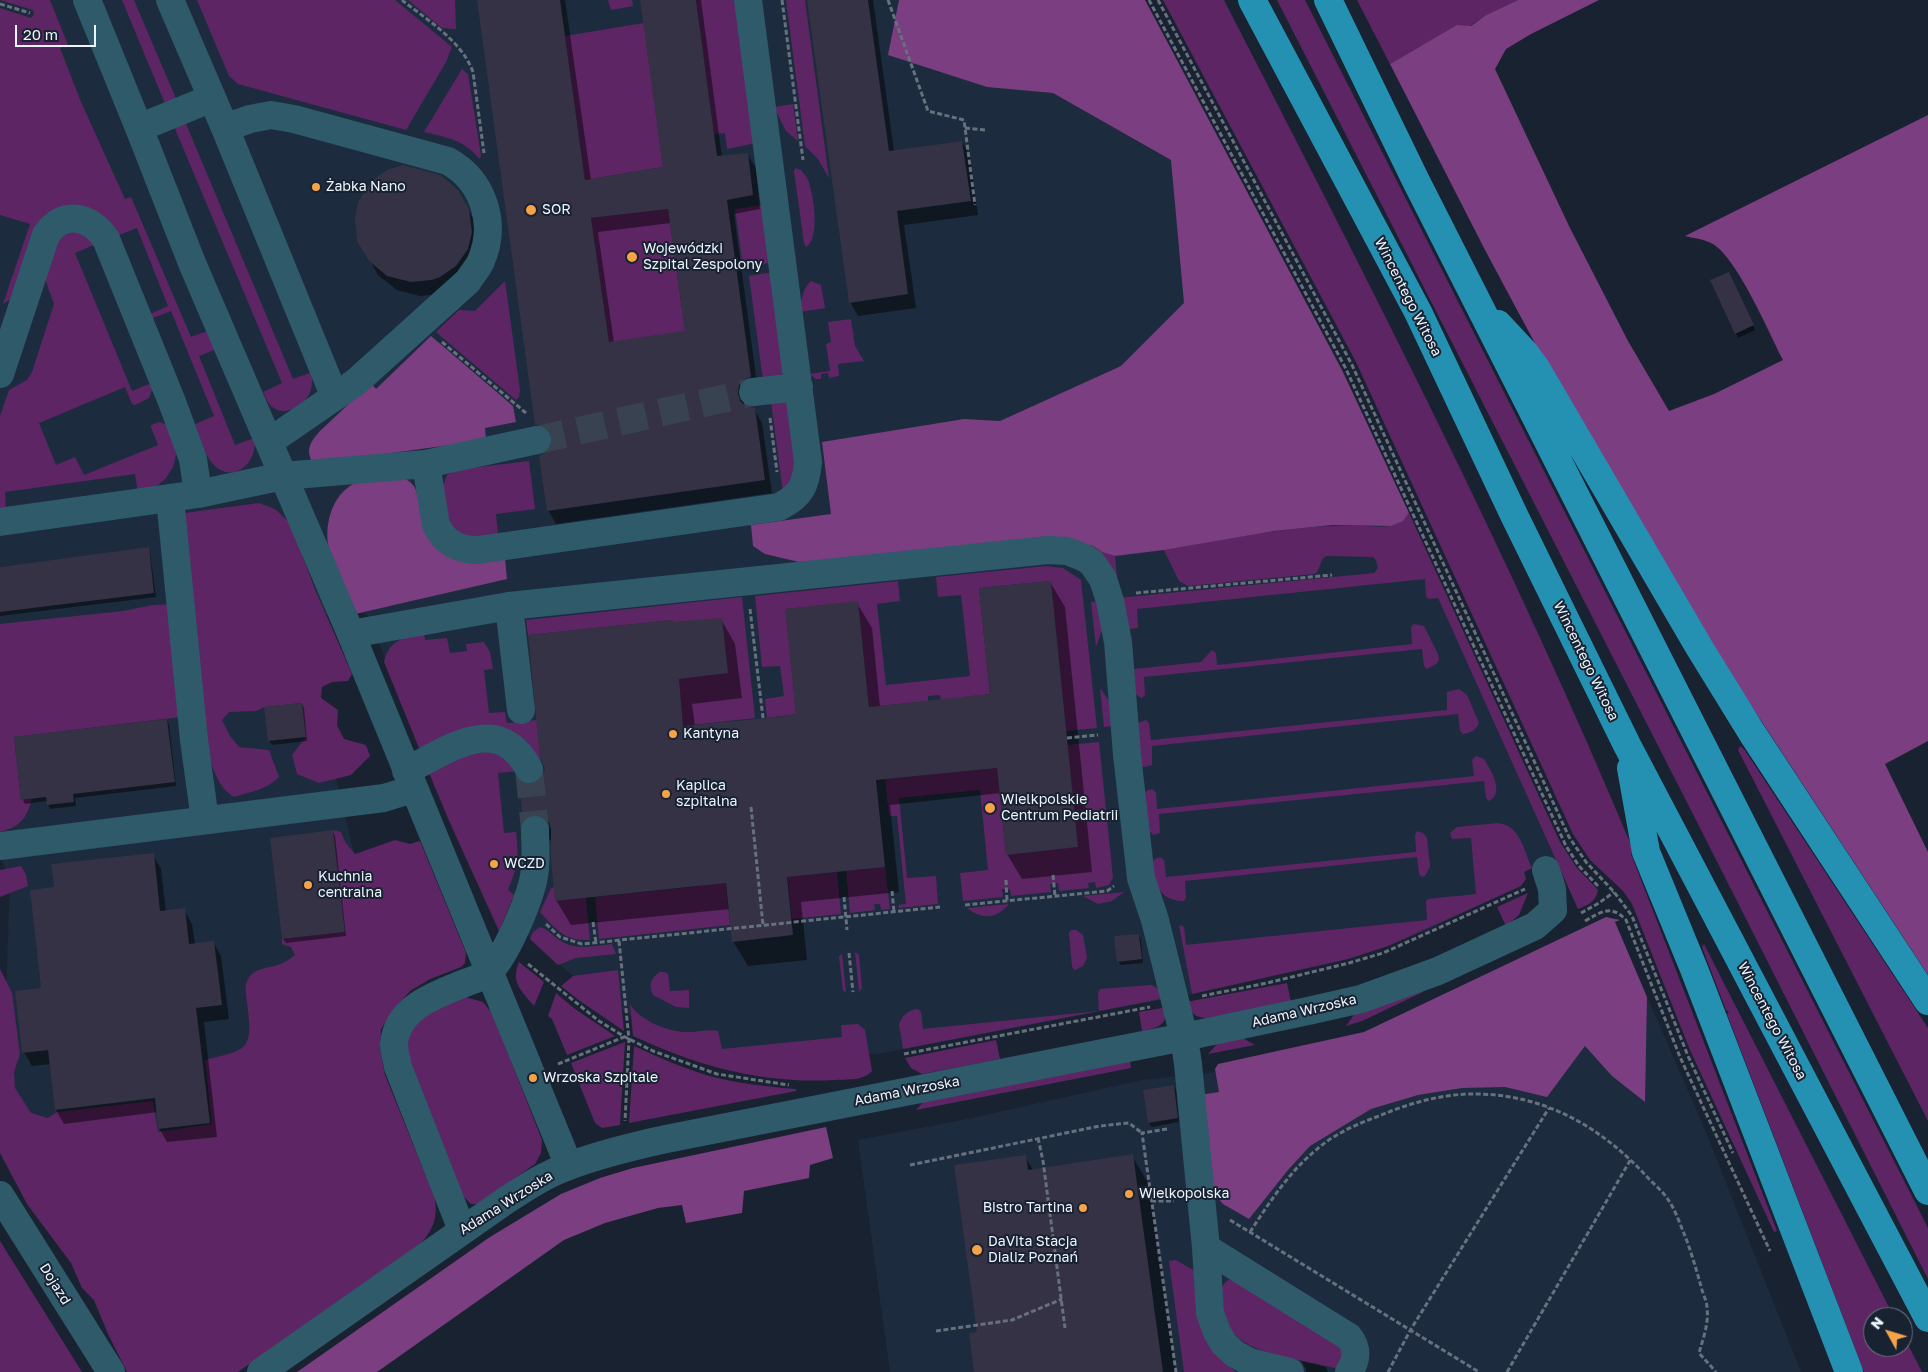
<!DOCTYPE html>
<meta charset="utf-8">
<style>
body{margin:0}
#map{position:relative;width:1928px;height:1372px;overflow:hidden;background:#182231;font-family:"Golos Text",sans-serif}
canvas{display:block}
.north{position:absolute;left:1863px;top:1307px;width:50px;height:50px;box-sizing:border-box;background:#182231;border:1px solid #6d7683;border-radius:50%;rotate:309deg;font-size:14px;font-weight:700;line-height:20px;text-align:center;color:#ecf4fe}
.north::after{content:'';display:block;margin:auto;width:18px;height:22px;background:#f6a248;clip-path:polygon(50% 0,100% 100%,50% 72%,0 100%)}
.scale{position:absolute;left:15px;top:25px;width:81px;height:22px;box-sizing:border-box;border:2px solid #ecf4fe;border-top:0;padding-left:6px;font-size:15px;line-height:18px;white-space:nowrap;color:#ecf4fe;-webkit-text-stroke:4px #182231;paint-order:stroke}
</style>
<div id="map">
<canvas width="1928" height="1372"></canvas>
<div class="north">N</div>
<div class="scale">20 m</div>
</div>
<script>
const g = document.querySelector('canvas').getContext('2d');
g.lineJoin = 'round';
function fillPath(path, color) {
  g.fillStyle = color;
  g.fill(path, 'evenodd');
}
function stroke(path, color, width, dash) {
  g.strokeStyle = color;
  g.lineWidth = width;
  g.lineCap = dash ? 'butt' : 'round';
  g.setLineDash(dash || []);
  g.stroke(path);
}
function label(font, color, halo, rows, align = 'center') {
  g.font = font + ' "Golos Text",sans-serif';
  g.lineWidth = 4;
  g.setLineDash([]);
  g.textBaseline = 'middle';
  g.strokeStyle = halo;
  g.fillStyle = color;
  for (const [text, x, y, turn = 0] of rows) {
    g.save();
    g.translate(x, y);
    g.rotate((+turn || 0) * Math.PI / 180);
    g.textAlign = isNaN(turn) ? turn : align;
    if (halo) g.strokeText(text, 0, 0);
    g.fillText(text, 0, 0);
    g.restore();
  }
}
const built = new Path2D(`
 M0 0H1125L1438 598 1555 858 1525 872 1526 879 1521 886 1429 929 1388 946 1348 959 1192 994 878 1054 743 1058 665 1033 631 1016 573 976 544 952 506 914 483 881 423 748 366 613 0 629Z
 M302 636 359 874 286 1150 62 1180 3 1074 10 883 0 853V660Z
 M1614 921 1706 1132 1801 1372H890L858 1140 972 1118 1142 1080 1216 1072 1357 1043Z`);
const green = new Path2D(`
 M0 0H50L68 45 60 48 81 102 125 199 131 197 191 337 210 330 217 349 199 356 235 445 254 438C259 463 232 485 213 464 204 454 200 437 195 424L214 416 171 311 153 318 150 314 168 306 137 228 119 235C109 221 98 208 79 206L11 299 3 304 30 224 0 215V8L31 18 34 14 33 10Z
 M122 0H134L177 101 166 106Z
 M197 0H395L452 47 446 62 406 130 238 84 229 76Z
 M408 0H455L456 29 442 28Z
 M608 0H632L633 6 611 10Z
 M696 0H738L756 143 727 149 725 133 714 134Z
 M786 0H805L829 178 818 159 805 146Z
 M1163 0H1224C1368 281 1513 561 1634 852L1631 854 1777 1231 1774 1232 1690 1050 1632 904 1623 891 1590 860 1573 834 1356 362Z
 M1277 0H1305L1928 1228V1279L1696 820Z
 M1357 0H1518L1486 15 1470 26 1421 46 1390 64Z
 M644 23 663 167 585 180 565 36Z
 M462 69 468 74 481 155 480 159C462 139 449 138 424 132Z
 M793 104 798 141 786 131 774 107Z
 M184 119 293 379 312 372C312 378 313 385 310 392 305 406 284 418 271 406 267 402 266 397 263 392L282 383 173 124Z
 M795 168 801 170C804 174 808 178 809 183 814 197 820 239 806 247L804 243 794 171Z
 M764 205 772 263 752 265 742 260 735 209Z
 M668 209 688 352 612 364 591 218Z
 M68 232H81L94 245 75 253 132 391 149 384 153 387 149 398 135 405 132 404 125 387 39 423 56 465 75 457 84 475 158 445 151 427V425L160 422 167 425 175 442 176 455 173 467 166 478 158 485 153 489 138 493 135 474 5 492 6 510 0 513V416L9 390 27 380 32 372 54 304 45 279 59 238Z
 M774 272 784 373 780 376 763 380 749 276Z
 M505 281 520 390 519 397 516 400 436 332 459 310 475 311Z
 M811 281 821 285 825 308 800 312C801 301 802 289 811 281Z
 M851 319 855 346 864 361 838 364 839 376 829 378 828 373 821 374V379H816L809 374 830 371 826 344 831 342 828 322Z
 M771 401H786L790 405 799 465 783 493Z
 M529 461 535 509 496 514 498 535 472 537 460 534 449 522 443 486 447 475 455 470Z
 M259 503 275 509 290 523 314 587 352 674 348 681 332 682 322 687 321 698 338 710 337 725 344 739 366 745 370 756 351 775 319 783 297 774 292 755 306 737 302 703 264 707 256 711 229 712 222 720 230 736 239 747 269 750 279 777C266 790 250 792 234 797 217 787 213 767 207 750L185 513Z
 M1409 513 1560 842 1577 868 1598 890C1596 902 1588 905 1578 909L1438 598 1429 599 1426 596 1425 579 1137 609 1138 626V628L1129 629 1118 598 1374 573 1378 568 1376 560 1373 557 1326 556C1319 560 1321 569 1315 574L1188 586 1179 581 1164 550C1229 539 1295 524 1361 526 1381 526 1396 531 1409 513Z
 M1079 545H1092L1102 552 1115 556 1118 589Z
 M1046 566 1063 568 1081 580 1097 728 1066 731 1051 581 979 588 990 694 941 700 940 695 928 696V701L869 707 858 602 786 609 796 714 767 718 765 699 784 696 780 666 762 667 755 596 898 581 900 601 877 604 886 685 970 676 961 595 938 597 936 577Z
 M742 597 755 718 683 726 672 620 528 635 526 620Z
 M1099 601 1104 624 1096 647 1091 602Z
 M173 604 181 717 14 737 21 800 32 799C26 819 21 826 0 832V624L123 611 153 605Z
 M1414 624 1424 626 1438 654 1439 660 1436 664 1427 669 1424 666 1422 649 1144 677 1145 695 1142 698C1130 694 1133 681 1132 670L1134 669 1201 662 1212 650 1216 653 1217 665 1412 644 1411 627Z
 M424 632 425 640 447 638 450 653 467 651 466 644 484 642 490 652 493 669 484 670 489 713 505 712 507 723 537 720 541 768 537 756 530 747 419 748 384 662C389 640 404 637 424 632Z
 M1100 688 1112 705 1114 726 1104 727Z
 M1459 689 1467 695 1479 723C1476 730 1471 733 1463 734L1460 731 1458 714 1152 746V765L1145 767 1140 766 1135 724 1146 720 1149 723 1151 740 1447 710V692Z
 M1099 742 1113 878 1109 885 1096 888 1095 882 1088 883 1089 888 1059 891 1058 883 1050 884 1051 892 1011 896 1010 889H1002L1003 897 963 901 960 873 988 870 980 790 899 798 907 878 936 876 938 904 899 908 898 905 906 904 897 816H889L885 779 997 768 1006 854 1078 847 1067 745Z
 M1740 746 1744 749 1928 1028V1121L1738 750Z
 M471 751 498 752 518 771 498 773 504 833 516 832C519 859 518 865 508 890L514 895 499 931 450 823 429 773Z
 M1476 756 1484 759C1491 770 1505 793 1489 801L1486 798 1484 781 1159 814 1160 833 1154 835 1149 831 1145 795 1146 791 1152 789 1156 792 1157 809 1474 776 1472 760Z
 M780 805 813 874 837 872 841 914 792 919Z
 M718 811 730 925 599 939 595 897 700 886 692 814Z
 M1498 823C1520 825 1524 851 1532 868L1524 872 1526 879 1521 886 1388 946 1348 959 1192 994 1179 925 1184 927 1186 945 1427 920 1426 901 1428 899 1476 894 1471 838 1452 839 1450 833 1457 827Z
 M333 830 341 832 345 842 355 854 395 840 410 844 420 841 466 953 465 963 461 967 430 979 410 991 392 1012 381 1029 380 1049 385 1075 434 1196C439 1216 433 1232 418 1246L238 1372H127L108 1334 94 1300 82 1288 71 1263 27 1204 0 1153V969L12 993 20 1054 14 1072 15 1088 31 1113 48 1118 57 1112 153 1101 158 1132 212 1124 205 1060C250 1049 253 1050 247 1002 246 994 244 987 248 979 254 968 268 968 278 965 284 963 290 959 295 955L291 947 282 944V939L345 932Z
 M1417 831 1423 833 1427 838 1430 867 1425 876 1422 877 1419 874 1417 857 1185 881 1186 898 1184 901C1159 901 1155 884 1152 863L1155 859 1160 857 1164 860 1166 877 1416 852 1415 835Z
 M21 866 26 875 28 886 0 897V870Z
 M885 867 890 909 881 910 880 904H874L875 910 850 913 846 871Z
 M554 887 586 898 590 940C564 941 557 930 540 912L551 888Z
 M1124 892 1112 901 1098 904 1083 896Z
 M1528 893 1519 915 1506 926 1497 907Z
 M1009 904C997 919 982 920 967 908Z
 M540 927C548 929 552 935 559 940 575 951 594 946 612 944L616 954 576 958 558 965 530 939 533 932Z
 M1071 930H1076L1083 935 1087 958 1083 966 1075 970 1072 967 1069 933Z
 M1704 944 1894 1317H1873V1347H1903V1335L1922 1372H1864L1727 1014 1729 1012 1726 1010 1705 955 1702 947Z
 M855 952 859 955 862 988 859 992Z
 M842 953 846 993 843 990 839 957Z
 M519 962 544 982 534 1006C522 991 510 983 519 962Z
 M618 970 624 1031 580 1001 561 986 573 976Z
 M660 972H665L668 974 670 991 689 990V1008L676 1007 653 995C648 986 651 977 660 972Z
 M1287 983 1291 1002 1207 1018C1195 1018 1191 1013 1186 1002Z
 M1151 985 1157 988 1166 998 903 1049 899 1024C903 1015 908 1010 918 1009L921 1012 923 1029 1099 1011 1098 993 1100 989Z
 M1423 991V992L1362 1021 1346 1026 1356 1012Z
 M556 993 575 1009 615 1036 567 1055 552 1019 548 1016Z
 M462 996 483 1002 492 1013 542 1140 541 1153 535 1164 477 1204H471L463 1196 406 1051 410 1029 417 1020Z
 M630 1004C640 1021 670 1033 690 1032 699 1032 709 1029 718 1031L722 1049 842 1037 841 1025 858 1024 865 1030 872 1071C864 1081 847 1079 836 1080 762 1084 700 1067 633 1036Z
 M1168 1007C1165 1026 1160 1027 1142 1031L1139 1012Z
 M1241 1037 1255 1045 1208 1054 1219 1042Z
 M996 1040 1000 1059 922 1074 911 1068 905 1058Z
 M625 1042 620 1125 602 1128 595 1123 571 1063Z
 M634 1046C658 1057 683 1068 709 1076 737 1083 767 1087 796 1089V1091L629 1123Z
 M1130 1060 1131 1068 916 1110 923 1102Z
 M0 1241 82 1372H0Z
 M1176 1260 1198 1273 1222 1360 1236 1372H1184L1169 1261Z
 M1236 1277 1345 1346 1341 1364 1335 1368C1309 1361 1259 1355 1240 1339 1231 1333 1227 1324 1224 1314 1222 1309 1220 1305 1220 1299 1221 1286 1223 1281 1236 1277Z`);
const forest = new Path2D(`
 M899 0H1145L1342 370 1409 513 1403 521 1391 526 1332 525 1274 531 1164 550 1115 556 1102 552 1092 545H1079L816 566 765 554 753 546 751 525 831 514 822 442 964 419 1000 421 1121 366 1184 303 1171 160 1053 93 987 87 888 55Z
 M1518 0H1599L1531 34 1506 49 1495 69 1570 228 1628 341 1669 411 1714 394 1783 360C1769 333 1736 255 1711 243 1703 239 1693 238 1685 236L1928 115V741L1885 764 1928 852V975L1720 658 1546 364 1485 250 1390 64 1457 25 1471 26 1486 15Z
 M431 336 513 406 516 422 485 428 486 440 320 463 312 461C305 449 312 440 320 431L371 383 376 389Z
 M403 478C418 484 418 496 420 510L505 558 507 579 355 614 328 545C325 523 332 496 353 484 364 478 390 479 403 478Z
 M1606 917 1620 920 1615 922 1647 997 1645 1102 1612 1076 1585 1046 1547 1097 1505 1087 1462 1088 1418 1095 1371 1109 1310 1146 1288 1170 1249 1219 1223 1204 1211 1190 1199 1095 1219 1092 1215 1069 1218 1064 1364 1032Z
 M826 1127 833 1158 810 1165 809 1178 744 1191 742 1213 686 1223 682 1205 658 1208 605 1223 564 1240 377 1372H297L490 1237 561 1194 600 1178 633 1168Z`);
const shadow = new Path2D(`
 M478 0H565L591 180 665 168 641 0H701L722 157 747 154 756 168 760 209 734 214 758 391 746 400 745 407 754 409 762 423 772 493 556 524 548 510 549 452 553 445V440L544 439 536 424ZM671 223 686 332 614 343 598 232Z
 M809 0H873L894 151 962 142 970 156 978 215 904 225 916 308 858 316 850 302Z
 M466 205 476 225 479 247 440 294 420 296 397 290 378 275 359 240Z
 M1731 278 1755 330 1738 338 1712 281Z
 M148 549 150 553 156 597 0 616V567Z
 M1050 582 1065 607 1092 872 1022 879 1007 854 1001 793 890 805 899 892 801 902 807 960 748 966 733 941 730 909 571 925 556 900 552 840 542 841 538 845 524 820 520 783 530 786 538 783 673 623 721 619 735 644 742 698 692 704 695 726 798 715 857 603 872 628 880 707 991 696Z
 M302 704 304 708 307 741 272 745 269 740Z
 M167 720 169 725 176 786 75 798 76 806 50 809 47 801 25 804 23 800 15 738Z
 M333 832 335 836 346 936 286 943 283 939Z
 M153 855 161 869 166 912 184 910 192 924 195 944 213 942 221 956 229 1019 204 1022 217 1137 167 1142 159 1128 158 1112 64 1124 56 1110 51 1064 32 1066 24 1052 42 989 55 889Z
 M1139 935 1141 939 1143 963 1121 965 1118 961Z
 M1174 1086 1176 1090 1179 1122 1152 1127 1149 1123Z
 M1132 1156 1150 1186 1176 1372H975L979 1333 1025 1157 1033 1170Z
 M1301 1361 1326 1367 1328 1372H1306V1369Z`);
const building = new Path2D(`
 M477 0H560L585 180 663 167 640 0H696L717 156 748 153 753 195 727 200 751 377 743 380 739 385 738 394 741 402 746 406 755 408 765 480 547 511 539 456 548 451 552 444V437L548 429 542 425H535ZM668 209 685 331 609 342 591 218Z
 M807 0H868L889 151 962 141 971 201 897 211 908 294 849 303Z
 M403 165 441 175 458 190 469 209 472 232 468 249 456 266 440 277 432 280 411 282 387 276 369 261 357 241 355 218 358 202 369 185 377 177 387 170Z
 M1729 272 1754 325 1735 334 1710 280Z
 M149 547 154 593 0 612V567Z
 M1051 581 1078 847 1006 855 997 768 876 780 885 867 787 877 793 935 732 942 726 883 555 901 551 861V830L549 822 543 817 535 814 527 816 523 821 519 780 523 783 530 785 538 782 543 776 545 768 540 758 528 635 673 620V622L722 618 728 673 679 679 683 726 767 718 796 714 785 609 858 601 869 707 990 694 979 588Z
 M302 703 306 737 268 741 264 707Z
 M167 719 175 782 73 794 74 802 47 805 46 797 21 800 14 737Z
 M333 830 345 932 282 939 270 838Z
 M154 853 160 911 185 908 189 944 214 941 222 1005 196 1008 210 1123 158 1129 155 1098 55 1110 48 1050 22 1053 15 991 41 988 30 890 54 887 51 864Z
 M1139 934 1142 959 1117 962 1114 936Z
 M1174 1085 1178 1118 1148 1123 1143 1090Z
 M1133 1154 1163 1372H974L969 1333 977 1332 954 1165 1026 1155 1028 1170Z`);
const minorTunnel = new Path2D(`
 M537 440 753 392
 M529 769 535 830`);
const path = new Path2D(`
 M402 0C427 20 462 41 473 72L484 153
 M782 0 803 160
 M888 0 928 111 964 120 975 205
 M1149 0 1346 369 1566 846 1579 866 1598 886
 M1158 0 1352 365 1569 837 1586 862 1614 892 1632 916 1688 1056 1733 1153
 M0 4 30 13
 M965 128 985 130
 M442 342 526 413
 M770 418 777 472
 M1136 593 1332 575
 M750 609 763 718
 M1067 738 1098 735
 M751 807 763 925
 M1053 875 1055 896
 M1006 880 1007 901
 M892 891 894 912
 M844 897 847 930
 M965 905 1107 891 1114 886
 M1581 913 1599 903 1614 892
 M1585 921C1601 912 1611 904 1626 920L1680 1057 1770 1251
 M593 922 596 943
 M546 924 560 937 582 944 940 907
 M619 941 629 1039 625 1121
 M849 953 853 992
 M528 964 599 1021 625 1037 653 1051 717 1074 789 1085
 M1202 996 1267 983 1349 963 1383 953 1525 889
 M904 1054 1150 1007
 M558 1064 624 1037
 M1167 1129 1142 1133 1176 1372
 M1038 1138 1043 1161 1065 1328
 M910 1165 1100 1126 1129 1123 1142 1133
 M1151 1201H1174
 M1230 1220 1479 1372
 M1250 1232C1269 1203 1289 1172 1316 1150 1334 1134 1357 1124 1379 1116 1409 1103 1445 1093 1478 1094 1547 1095 1604 1129 1649 1179 1655 1185 1662 1191 1667 1198 1675 1209 1680 1224 1685 1236 1692 1254 1697 1272 1702 1290 1704 1296 1707 1302 1707 1308 1709 1323 1703 1339 1699 1353L1716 1372
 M936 1331 1012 1320 1062 1299
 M1388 1372 1411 1329 1549 1108
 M1507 1372 1631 1159`);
const minor = new Path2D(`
 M87 0 139 128 192 263 351 634 569 1166
 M170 0 225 128 334 395
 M139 128 212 98
 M225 128 250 119 271 115 294 119 448 161C484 181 497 224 481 261 478 268 472 274 468 281L356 382 269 442
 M0 374 46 235C63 209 90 216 106 239L172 402 193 459 198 494
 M753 392 799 387
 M426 464 537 440
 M170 498 194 740 205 820
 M0 522 198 494 283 476 426 464 436 525C445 543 458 550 478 550L779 507C801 496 806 485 808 462L748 0
 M509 606 521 710
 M351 634 509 606 1048 550 1067 551 1085 558 1092 563 1103 579 1110 601 1118 642 1127 755 1141 878 1155 920 1184 1037 1188 1064 1206 1248 1210 1313 1217 1332 1224 1344 1235 1354 1250 1362 1290 1372
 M406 771C448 750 498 711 529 769
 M0 846 384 798 413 789
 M0 1195 111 1372
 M462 1230 398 1067C397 1060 394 1052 394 1044 397 1007 436 995 465 983 472 980 484 977 489 972 506 956 530 899 534 876 537 861 535 844 535 830
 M1206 1248 1349 1337C1358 1348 1357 1360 1349 1372
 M261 1372 505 1201C525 1188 546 1174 569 1166 600 1154 634 1146 666 1139L1184 1037 1308 1011 1361 999 1438 971 1535 926 1553 910 1552 889 1546 870`);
const major = new Path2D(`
 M1252 0 1418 312 1514 515 1627 745 1928 1318
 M1328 0 1416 181 1928 1191
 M1498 324 1525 353 1536 368 1699 647 1752 733 1928 1001
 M1631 768 1646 852 1694 969 1849 1372`);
const markers = [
 [316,187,5,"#f6a248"],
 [531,210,6,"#f6a248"],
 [632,257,6,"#f6a248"],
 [673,734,5,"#f6a248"],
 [666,794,5,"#f6a248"],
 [990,808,6,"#f6a248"],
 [494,864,5,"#f6a248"],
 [308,885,5,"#f6a248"],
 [533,1078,5,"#f6a248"],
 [1129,1194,5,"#f6a248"],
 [1083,1208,5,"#f6a248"],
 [977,1250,6,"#f6a248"]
];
const poiNames = [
 ["Żabka Nano",326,187],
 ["SOR",542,210],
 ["Wojewódzki",643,249],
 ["Szpital Zespolony",643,265],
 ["Kantyna",683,734],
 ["Kaplica",676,786],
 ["szpitalna",676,802],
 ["Wielkpolskie",1001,800],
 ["Centrum Pediatrii",1001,816],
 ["WCZD",504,864],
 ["Kuchnia",318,877],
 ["centralna",318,893],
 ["Wrzoska Szpitale",543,1078],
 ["Wielkopolska",1139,1194],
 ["Bistro Tartina",1073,1208,"right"],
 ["DaVita Stacja",988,1242],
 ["Dializ Poznań",988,1258]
];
const streetNames = [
 ["Wincentego Witosa",1408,297,63],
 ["Wincentego Witosa",1586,661,64],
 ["Adama Wrzoska",1304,1011,-13],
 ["Wincentego Witosa",1772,1021,62],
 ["Adama Wrzoska",907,1091,-11],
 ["Adama Wrzoska",506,1203,-32],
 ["Dojazd",55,1284,58]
];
fillPath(built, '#1d2b3f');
fillPath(green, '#5e2564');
fillPath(forest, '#7b3e80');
fillPath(shadow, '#0007');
fillPath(building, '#343244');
stroke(minorTunnel, '#384250', 28, [28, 14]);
stroke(path, '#67717e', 3, [5, 2.5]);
stroke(minor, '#2e5a6a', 28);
stroke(major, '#2591b2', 28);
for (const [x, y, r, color] of markers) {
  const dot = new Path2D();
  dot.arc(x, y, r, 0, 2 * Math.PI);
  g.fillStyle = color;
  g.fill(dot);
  stroke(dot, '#182231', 2);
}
label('14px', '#ecf4fe', '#182231', poiNames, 'left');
label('14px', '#ecf4fe', '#182231', streetNames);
</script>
